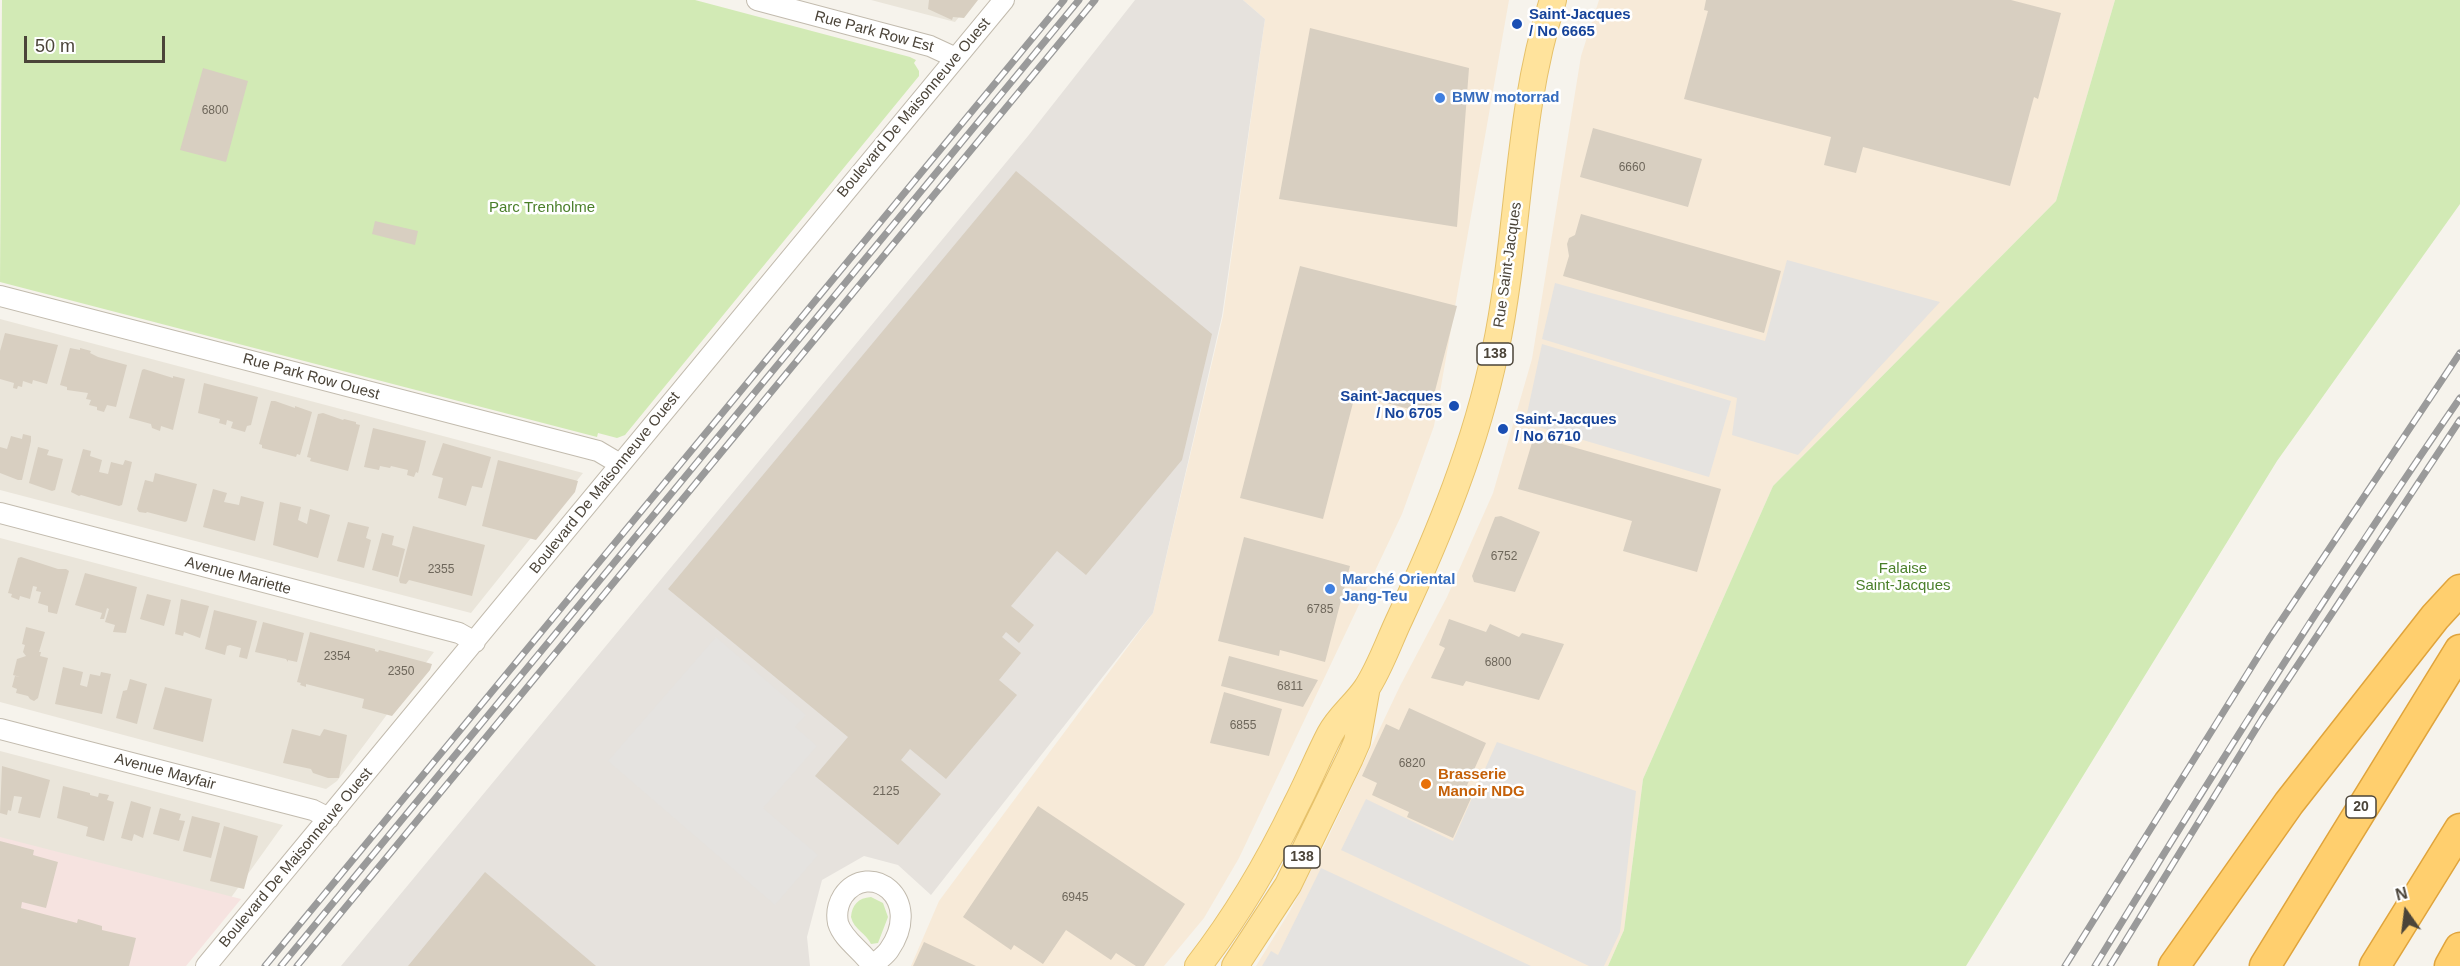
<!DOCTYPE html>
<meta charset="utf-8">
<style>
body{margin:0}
#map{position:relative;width:2460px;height:966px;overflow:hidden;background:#f6f3ec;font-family:Helvetica,sans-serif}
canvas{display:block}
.north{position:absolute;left:2376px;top:882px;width:60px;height:60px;-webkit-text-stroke:4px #fff;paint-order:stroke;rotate:346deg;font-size:16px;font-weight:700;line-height:24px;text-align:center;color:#4b4439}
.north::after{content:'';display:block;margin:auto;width:21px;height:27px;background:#4b4439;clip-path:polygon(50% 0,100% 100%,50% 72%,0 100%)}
.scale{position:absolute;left:24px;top:36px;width:141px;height:27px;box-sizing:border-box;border:3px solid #4b4439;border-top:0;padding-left:8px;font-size:18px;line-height:21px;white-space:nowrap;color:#4b4439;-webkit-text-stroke:4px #fff;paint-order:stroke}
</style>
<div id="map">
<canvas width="2460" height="966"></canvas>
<div class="north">N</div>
<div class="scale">50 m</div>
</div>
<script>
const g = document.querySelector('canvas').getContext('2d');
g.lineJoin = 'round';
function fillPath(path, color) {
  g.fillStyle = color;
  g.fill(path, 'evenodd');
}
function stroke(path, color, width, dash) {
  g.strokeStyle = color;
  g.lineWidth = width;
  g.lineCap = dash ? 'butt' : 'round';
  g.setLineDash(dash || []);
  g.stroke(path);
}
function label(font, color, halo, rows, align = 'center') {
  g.font = font + ' Helvetica,sans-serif';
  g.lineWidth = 5;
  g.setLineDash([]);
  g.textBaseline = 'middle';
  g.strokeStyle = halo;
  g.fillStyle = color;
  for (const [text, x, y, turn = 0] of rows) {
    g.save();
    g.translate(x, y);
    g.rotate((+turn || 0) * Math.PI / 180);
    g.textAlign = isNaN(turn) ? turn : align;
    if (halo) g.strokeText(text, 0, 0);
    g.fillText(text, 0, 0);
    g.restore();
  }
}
const residential = new Path2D(`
 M871 0H973L955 22Z
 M0 319 583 473 471 613 0 490Z
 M0 538 434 652 337 781 326 789 0 702Z
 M0 751 283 825 230 899 0 839Z`);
const commercial = new Path2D(`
 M1243 0H1509L1434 426 1402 514 1239 858 1204 918 1164 966H911L939 901 1153 613 1223 316 1265 19Z
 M1599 0H2115L2056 201 1773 486 1643 779 1624 930 1608 966H1256L1290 911 1324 846 1400 686 1447 597 1493 493 1532 359 1581 56Z`);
const industrial = new Path2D(`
 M1135 0H1243L1265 19 1222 316 1153 613 931 895 898 865 864 856 822 880 807 937 810 966H341L1028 136Z`);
const medical = new Path2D(`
 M0 837 241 899 186 966H0Z`);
const green = new Path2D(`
 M2 0H695L910 57 916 60 914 63 919 71V76L625 435 617 438 598 433 597 437 0 282Z
 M2115 0H2460V204L2277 461 1966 966H1608L1624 930 1643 779 1773 486 2056 201Z
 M871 897 883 903 888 917 878 943 871 944C866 933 854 930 851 917 852 905 858 898 871 897Z`);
const parking = new Path2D(`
 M1787 260 1940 302 1798 455 1732 435 1737 398 1542 339 1555 283 1765 341Z
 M1542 344 1731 401 1709 477 1525 423Z
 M716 637 806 715 795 727 817 746 763 808 818 855 775 905 608 761Z
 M1497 742 1636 791 1620 932 1604 966H1589L1341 850 1366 799 1453 841Z
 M1321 868 1531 966H1262L1271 951 1278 955Z`);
const building = new Path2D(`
 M929 0H978L964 18 953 17 952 20 928 9Z
 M1706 0H2011L2061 13 2038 99 2034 97 2010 186 1863 147 1856 173 1824 165 1831 137 1684 99 1708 11 1704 10Z
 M1310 28 1469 68 1457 227 1279 199Z
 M203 68 248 81 226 162 180 150Z
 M1593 128 1702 159 1688 207 1580 177Z
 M1016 171 1212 334 1182 460 1086 575 1057 551 1011 606 1034 625 1019 643 1006 632 1002 637 1021 653 999 680 1017 695 946 779 910 749 901 760 941 794 898 845 815 776 848 737 668 589Z
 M1581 214 1781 271 1764 333 1563 276 1569 256 1567 244 1569 238 1575 235Z
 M375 221 418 231 415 245 372 234Z
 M1300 266 1457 306 1429 414 1355 395 1323 519 1240 498Z
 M5 333 58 345 47 384 33 380 32 384 23 381 22 387 18 386 17 389 13 388 14 383 0 379V351Z
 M70 348 80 350V348L91 351 90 353 98 357 127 365 116 407 107 405 104 412 97 410V407L89 405 91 400 86 399 88 393 67 390V387L60 385Z
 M144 369 173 378V376L185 379 173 430 161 426 160 431 152 428 151 424 129 418 142 370Z
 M204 383 258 397 251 425 247 426 245 432 231 428 233 422 227 420 226 425 219 423 220 419 198 413Z
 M271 401H275L295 408V406L312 412 300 455 297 454 296 457 262 448V445L259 444Z
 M323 413 343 420 344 419 356 422V424L360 425 348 471 310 461 311 458 307 457 318 414Z
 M373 428 426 441 418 473 416 472 414 477 407 475 408 470 391 466 390 468 380 466 379 470 364 467Z
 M23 434 31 436V441L22 480H18L0 473V447L7 449 11 436 22 439Z
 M1534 436 1721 489 1697 572 1623 551 1632 521 1518 489Z
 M443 443 491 457 482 488 472 486 466 506 438 498 443 478 432 475Z
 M38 447 49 450 47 455 63 459 55 490 52 491 29 483Z
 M83 449 91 451 90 456 102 460 99 472 108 474 111 462 123 465 125 460 132 462 122 505 119 506 81 495 79 496 71 492Z
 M498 460 578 481 575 492 536 540 482 526Z
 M155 473 197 484 187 521 185 522 147 512 146 513 139 512 137 509 145 480 153 482Z
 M213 489 227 493 224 502 239 505 241 496 264 502 255 541 203 527Z
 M280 502 301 507 298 520 307 524 310 509 330 515 318 558 273 545Z
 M1501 516 1540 532 1515 592 1474 582 1472 576 1495 517Z
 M348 522 369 527 366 538 371 540 364 568 337 561Z
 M413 526 485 545 472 596 409 580 406 584 400 583 399 580Z
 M382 533 394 536 392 545 405 549 398 577 372 570Z
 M1244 537 1350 566 1325 662 1280 650 1279 656 1218 641Z
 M21 557 58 569H66L69 571 57 614 48 612V606L38 603 41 592 36 591 37 587 33 586 30 599 20 596 19 600 11 597 12 594 8 593 18 558Z
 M85 573 137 587 126 633 113 632 115 625 105 622 109 609 107 608 104 619H100L102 613 75 605Z
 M147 594 171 600 164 626 140 619Z
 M181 599 209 606 200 638 184 632 183 636 175 634Z
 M214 610 257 621 247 659 239 657 241 648 230 645 227 646 225 655 205 649Z
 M1449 619 1486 632 1490 624 1519 637 1522 633 1564 644 1539 700 1466 681 1463 686 1431 678 1445 648 1439 645Z
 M263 622 304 633 297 662 288 660V662L286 659 255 652Z
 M26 627 45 632 39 652H41L40 656 48 658 38 698 34 701 30 699 28 696 16 693 17 689 12 687 15 676 20 677 13 675 17 659 26 656 23 652 25 645 22 644Z
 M310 632 375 649V651L378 652 379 650 432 664 430 670 392 716 362 708 364 699 306 684V687L300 685 301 683 297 682Z
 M1229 656 1318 680 1303 707 1221 686Z
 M63 667 83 672 80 685 87 687 90 674 100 676 101 672 111 674 102 714 55 704Z
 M130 679 147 684 137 724 116 718 123 691 127 690Z
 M165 687 212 699 203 742 153 729Z
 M1224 692 1282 709 1269 756 1210 743Z
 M1409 708 1486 743 1464 792 1472 796 1453 838 1407 817 1409 812 1372 795 1377 783 1362 776 1386 724 1399 730Z
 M292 729 320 736 324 729 347 735 339 778H328L313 773 311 769 283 763Z
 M2 766 50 780 40 818 18 813 22 797 14 796 11 811 8 810 7 815 0 813Z
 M63 786 90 793V795L98 797 99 793 109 795 107 800 114 802 104 841 86 836 88 827 57 818Z
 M131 801 151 807 143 838 134 834 132 841 121 838Z
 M1038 806 1185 904 1144 966H1136L1116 953 1111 960 1066 930 1043 964 1014 945 1011 950 963 917Z
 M160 808 181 814 179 820 185 821 179 841 153 834Z
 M192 816 220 823 211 858 183 851Z
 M224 826 258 836 244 889 210 881Z
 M0 841 34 850 33 855 58 862 46 908 22 902 21 908 77 923 78 919 102 926V930L136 938 129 966H0Z
 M485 872 596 966H408Z
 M924 942 976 966H913Z`);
const minor = new Path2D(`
 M757 0 930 46 956 58
 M0 296 598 451 620 464
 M0 513 459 633 475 642
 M0 729 313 810 329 818
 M206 966 1004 0
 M872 966C863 951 843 940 838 923 836 913 838 904 843 896 869 859 925 898 889 950 885 956 877 961 872 966`);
const major = new Path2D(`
 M1198 966C1236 917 1269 861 1296 805 1308 782 1318 757 1330 734 1339 717 1355 705 1366 689 1380 668 1389 641 1400 618 1440 532 1476 444 1495 352 1520 235 1516 114 1553 0
 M1235 966 1288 885 1350 758 1357 742 1366 692`);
const highway = new Path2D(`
 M2174 966 2289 803 2435 617 2460 590
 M2265 966 2460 650
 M2375 966 2460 829
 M2450 966 2460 948`);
const rail = new Path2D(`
 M265 966 1064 0
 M281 966 1079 0
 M297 966 1095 0
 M2065 966 2269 639 2460 353
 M2095 966C2212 774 2332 583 2460 398
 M2110 966 2262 719 2460 420`);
const markers = [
 [1517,24,6,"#1a4fb4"],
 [1440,98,6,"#3f7fe0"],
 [1454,406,6,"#1a4fb4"],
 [1503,429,6,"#1a4fb4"],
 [1330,589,6,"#3f7fe0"],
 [1426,784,6,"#e8710a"]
];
const numberNames = [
 ["6800",215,111],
 ["6660",1632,168],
 ["6752",1504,557],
 ["2355",441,570],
 ["6785",1320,610],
 ["2354",337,657],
 ["6800",1498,663],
 ["2350",401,672],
 ["6811",1290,687],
 ["6855",1243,726],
 ["6820",1412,764],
 ["2125",886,792],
 ["6945",1075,898]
];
const shields = [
 [1495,354,36],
 [2361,807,30],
 [1302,857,36]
];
const shieldNames = [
 ["138",1495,354],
 ["20",2361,807],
 ["138",1302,857]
];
const transitNames = [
 ["Saint-Jacques",1529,15],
 ["/ No 6665",1529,32],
 ["Saint-Jacques",1442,397,"right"],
 ["/ No 6705",1442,414,"right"],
 ["Saint-Jacques",1515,420],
 ["/ No 6710",1515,437]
];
const streetNames = [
 ["Rue Park Row Est",874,32,15],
 ["Boulevard De Maisonneuve Ouest",914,108,-50],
 ["Rue Saint-Jacques",1508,265,-82],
 ["Rue Park Row Ouest",311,377,15],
 ["Boulevard De Maisonneuve Ouest",605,483,-51],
 ["Avenue Mariette",238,576,15],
 ["Avenue Mayfair",165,772,15],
 ["Boulevard De Maisonneuve Ouest",296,858,-50]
];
const shopNames = [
 ["BMW motorrad",1452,98],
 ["Marché Oriental",1342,580],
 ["Jang-Teu",1342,597]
];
const parkNames = [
 ["Parc Trenholme",542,208],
 ["Falaise",1903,569],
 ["Saint-Jacques",1903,586]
];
const foodNames = [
 ["Brasserie",1438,775],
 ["Manoir NDG",1438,792]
];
fillPath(residential, '#eae5da');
fillPath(commercial, '#f7ead8');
fillPath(industrial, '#e6e2dd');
fillPath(medical, '#f6e3e0');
fillPath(green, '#d2eab5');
fillPath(parking, '#e5e3e0');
fillPath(building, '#d8cfc1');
stroke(minor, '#c2bbae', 22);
stroke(major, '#e6c16a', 28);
stroke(highway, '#e0a43c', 33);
stroke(minor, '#fff', 20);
stroke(major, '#ffe39c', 26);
stroke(highway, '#ffcf6e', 30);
stroke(rail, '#9a9a9a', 7);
stroke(rail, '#fff', 4.5, [14]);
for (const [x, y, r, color] of markers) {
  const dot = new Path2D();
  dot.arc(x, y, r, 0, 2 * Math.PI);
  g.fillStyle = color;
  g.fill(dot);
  stroke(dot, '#fff', 2);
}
label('12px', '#6e675b', null, numberNames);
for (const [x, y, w] of shields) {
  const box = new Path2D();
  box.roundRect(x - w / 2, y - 11, w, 22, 4.5);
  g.fillStyle = '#fff';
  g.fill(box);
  stroke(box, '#4b4439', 1.5);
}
label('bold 14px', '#4b4439', null, shieldNames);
label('bold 15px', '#164399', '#fff', transitNames, 'left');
label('15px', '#4b4439', '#fff', streetNames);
label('bold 15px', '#366cbe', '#fff', shopNames, 'left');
label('15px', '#4a7f2a', '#fff', parkNames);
label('bold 15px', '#c56008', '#fff', foodNames, 'left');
</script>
